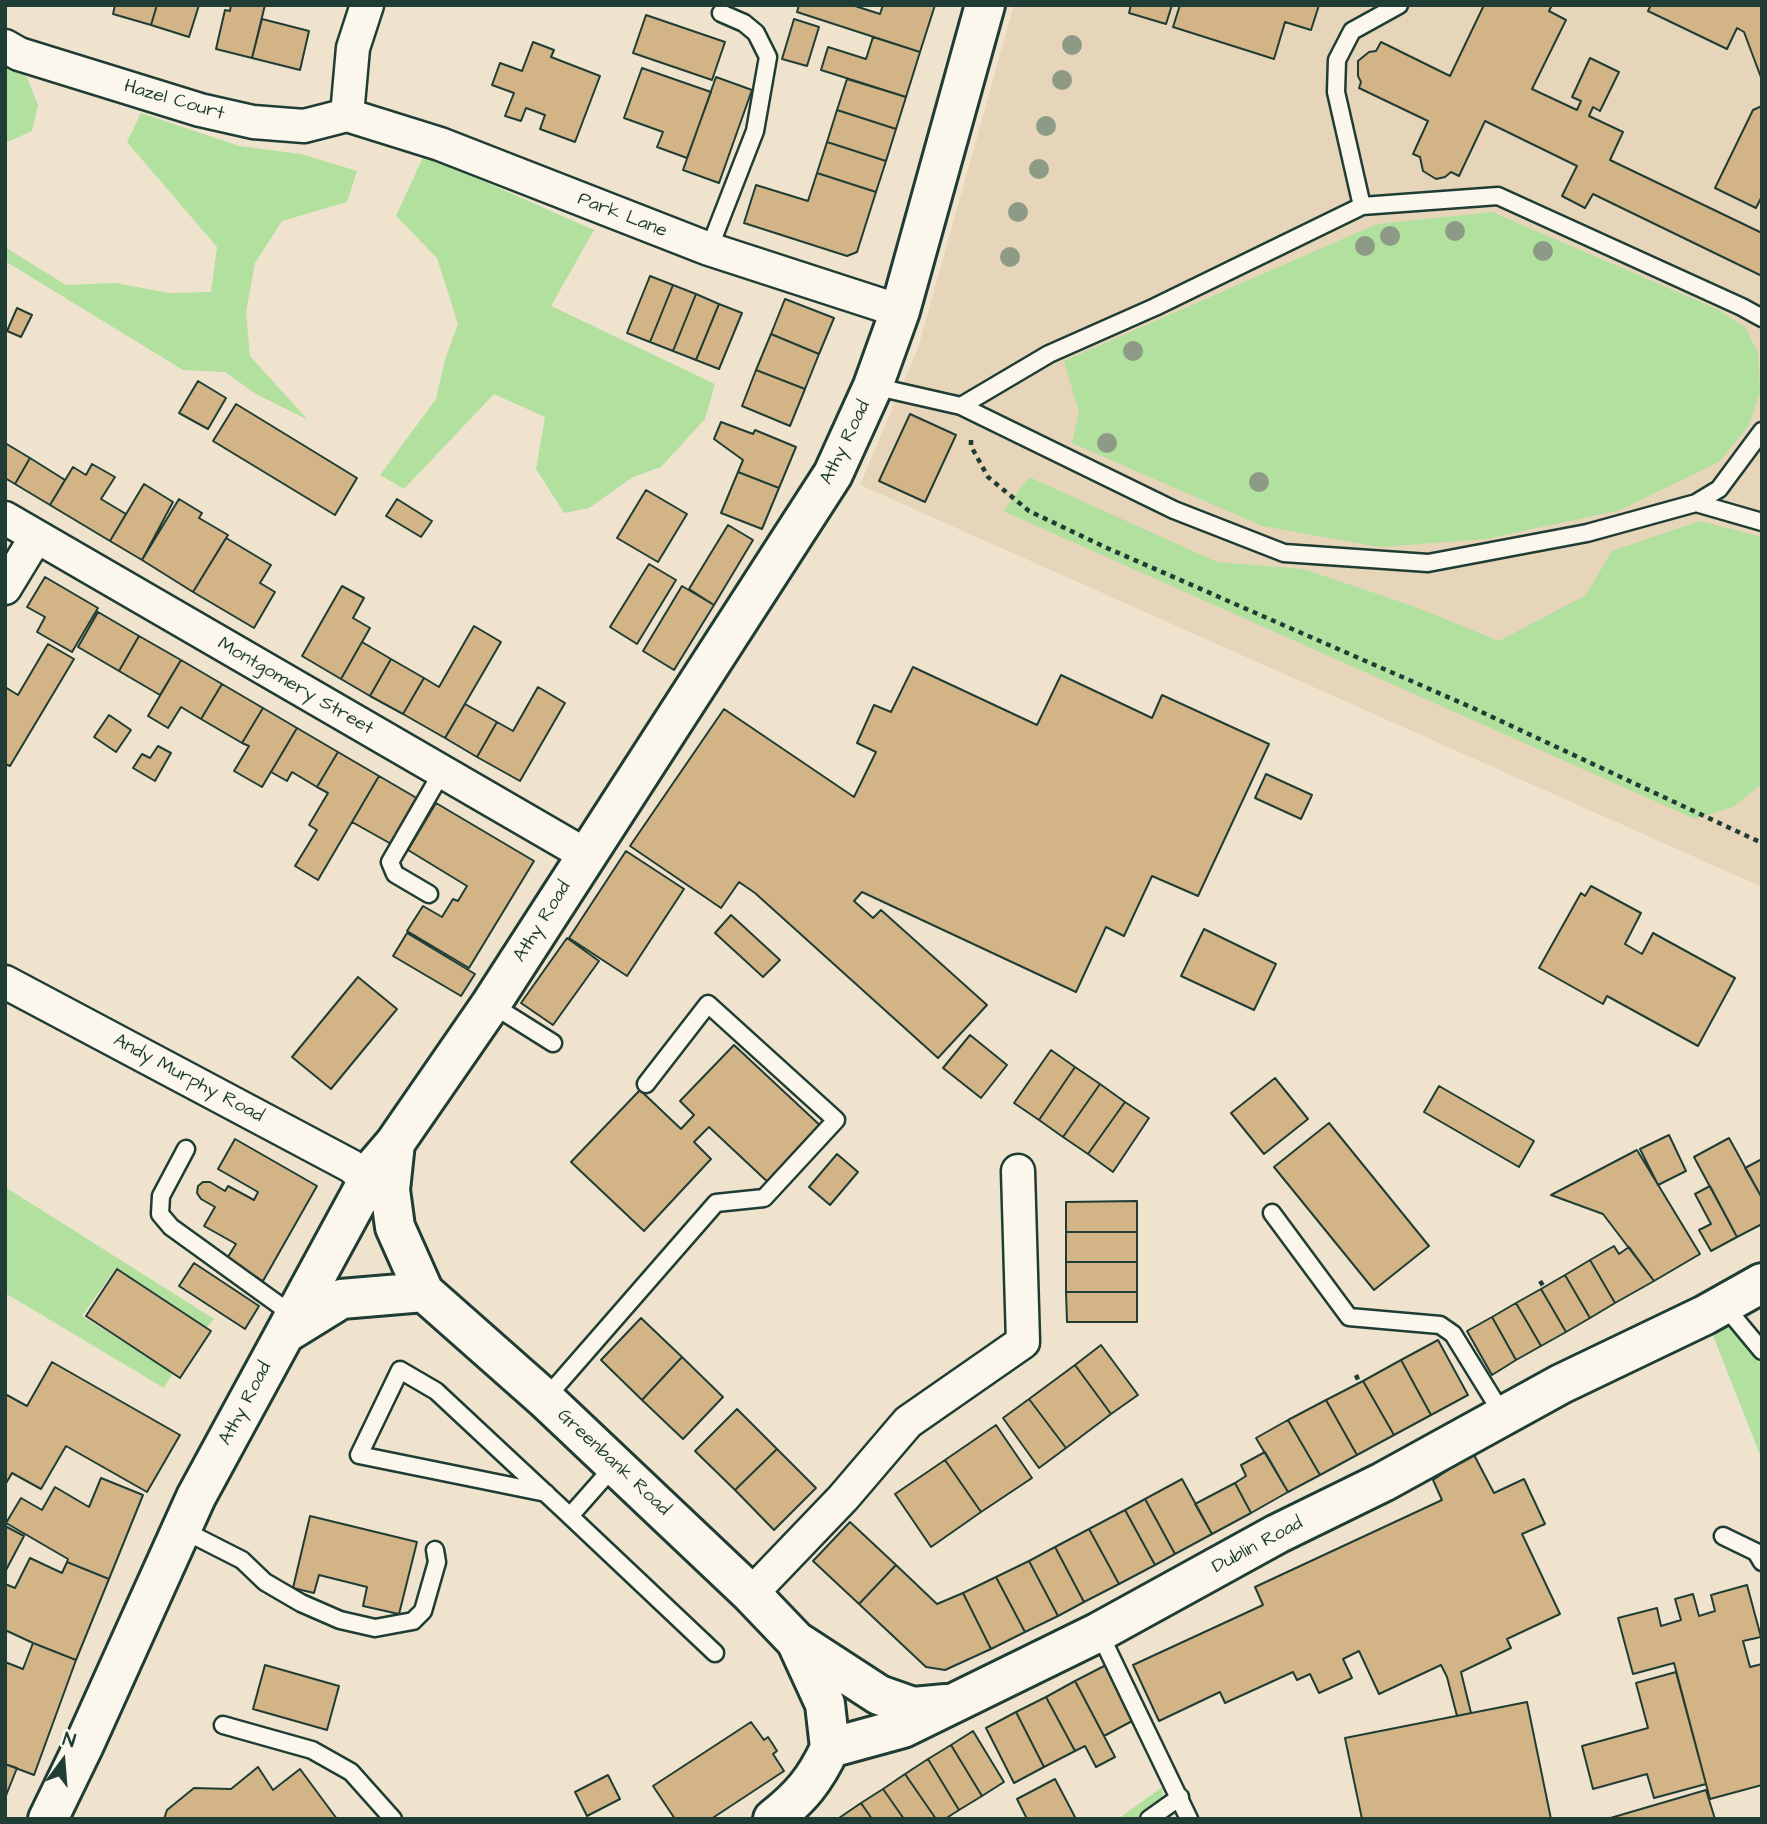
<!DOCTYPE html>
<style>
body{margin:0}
#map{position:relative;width:1767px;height:1824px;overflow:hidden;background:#efe3ce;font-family:"Architects Daughter",sans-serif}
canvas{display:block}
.frame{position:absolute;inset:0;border:7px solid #1f3d34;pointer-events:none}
.north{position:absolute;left:28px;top:1726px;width:70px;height:70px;-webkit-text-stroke:5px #fbf7ec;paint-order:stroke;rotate:16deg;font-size:19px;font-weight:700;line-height:28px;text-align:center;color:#1f3d34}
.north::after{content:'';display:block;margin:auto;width:24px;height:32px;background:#1f3d34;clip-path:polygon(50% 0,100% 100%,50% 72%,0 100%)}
</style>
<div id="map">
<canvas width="1767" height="1824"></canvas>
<div class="frame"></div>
<div class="north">N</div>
</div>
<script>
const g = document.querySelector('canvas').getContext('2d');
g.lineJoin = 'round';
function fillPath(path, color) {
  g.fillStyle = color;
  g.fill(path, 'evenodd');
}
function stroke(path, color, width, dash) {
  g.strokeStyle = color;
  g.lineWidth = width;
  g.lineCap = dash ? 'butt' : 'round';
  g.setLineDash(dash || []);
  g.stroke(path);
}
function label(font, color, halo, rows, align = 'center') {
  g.font = font + ' "Architects Daughter",sans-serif';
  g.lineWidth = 5;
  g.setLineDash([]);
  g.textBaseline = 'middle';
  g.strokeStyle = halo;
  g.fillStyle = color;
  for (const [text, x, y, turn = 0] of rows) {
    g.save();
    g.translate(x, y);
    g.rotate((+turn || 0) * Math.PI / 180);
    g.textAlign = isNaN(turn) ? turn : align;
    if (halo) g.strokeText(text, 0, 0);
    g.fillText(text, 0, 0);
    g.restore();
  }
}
const built = new Path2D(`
 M1014 5H1762V887L860 485 918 348Z`);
const green = new Path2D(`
 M5 67 27 77 38 105 32 131 5 143Z
 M141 113 239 146 301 154 357 171 347 202 282 221 255 263 246 312 250 356 308 420 256 394 225 372 183 370 5 261V247L66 285 116 283 169 293 211 292 217 247 127 142Z
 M424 155 594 230 551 306 715 384 705 419 661 467 633 477 589 508 564 513 536 469 545 417 494 394 404 489 380 475 436 399 445 360 458 324 437 258 396 216Z
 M1492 212 1717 309 1745 327 1758 353 1760 392 1749 425 1719 462 1620 510 1486 539 1380 547 1262 526 1072 443 1079 412 1064 361 1377 224Z
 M1029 477 1217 562 1303 569 1410 605 1499 641 1586 595 1612 551 1700 521 1762 537V784L1733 807 1695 819 1003 511Z
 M5 1187 214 1319 206 1328 115 1269 82 1316 173 1373 164 1388 5 1293Z
 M1723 1304 1762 1344V1460L1705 1315Z
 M1162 1787 1167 1819H1118Z`);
const building = new Path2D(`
 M115 5H157L151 25 113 14Z
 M157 5H199L189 37 151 25Z
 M231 5H265L252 58 216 49 225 10 230 11Z
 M799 5H852L880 14 883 5H935L920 52 797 12Z
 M1131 5H1172L1166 24 1129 13Z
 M1180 5H1319L1311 30 1285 22 1274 59 1173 27Z
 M1484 5H1552L1549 11 1566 20 1532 89 1577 110 1581 101 1572 97 1590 58 1619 72 1600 111 1593 107 1589 116 1623 132 1610 160 1762 233V276L1593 194 1585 208 1562 196 1577 166 1485 121 1459 176 1451 172 1445 177 1436 179 1423 171 1420 157 1413 154 1428 121 1359 88 1361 82 1358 76V61L1369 52 1376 51 1381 42 1450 76Z
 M1651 5H1762V80L1744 32 1737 28 1727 49 1648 11Z
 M646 15 725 42 712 80 633 53Z
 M262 19 309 31 300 70 252 58Z
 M794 19 819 27 807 66 782 59Z
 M873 37 920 52 906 97 821 70 828 47 866 59Z
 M533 42 554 50 551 57 600 76 575 142 540 129 545 115 526 108 521 121 505 116 514 93 492 85 500 63 522 71Z
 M642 68 711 92 687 158 657 147 663 132 624 118Z
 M716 77 752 90 719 183 683 170Z
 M847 79 906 97 896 129 837 110Z
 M1762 106V196L1756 208 1715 188 1753 110Z
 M837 110 896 129 886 161 827 142Z
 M827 142 886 161 876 192 817 173Z
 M817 173 876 192 857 252 847 256 744 223 756 185 808 201Z
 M650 276 673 285 650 342 627 333Z
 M673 285 696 294 673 351 650 342Z
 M696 294 719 304 696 360 673 351Z
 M785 299 834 318 819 354 771 334Z
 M719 304 742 313 719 369 696 360Z
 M17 308 32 315 21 337 7 331Z
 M771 334 819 354 805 389 756 370Z
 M756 370 805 389 790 426 742 406Z
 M198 381 226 398 208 429 179 413Z
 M236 404 357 478 335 515 213 441Z
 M910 414 956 435 925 502 879 481Z
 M721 422 753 434 755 430 796 447 779 488 738 472 743 460 714 439Z
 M5 443 30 458 15 484 5 478Z
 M30 458 65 480 50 505 15 484Z
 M92 464 115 477 101 499 126 514 110 541 50 505 73 467 86 475Z
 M738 472 779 488 762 529 721 513Z
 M144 484 173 502 142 560 110 541Z
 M646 490 687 514 658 562 617 538Z
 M179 499 202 513 199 518 228 535 193 592 142 560Z
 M397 499 432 521 421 537 386 516Z
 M728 525 753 540 714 605 689 589Z
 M226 538 271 565 260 583 275 592 254 628 193 592Z
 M649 564 676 580 637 644 610 627Z
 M45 577 98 608 72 652 37 632 45 617 27 607Z
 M342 586 364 598 353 618 370 628 341 679 302 656Z
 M682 586 714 605 674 670 643 651Z
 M98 612 139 636 119 671 78 647Z
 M474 626 501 642 445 738 403 714 424 678 439 687Z
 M139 636 181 660 160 695 119 671Z
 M362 642 391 659 370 696 341 679Z
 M48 644 74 659 10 766 5 764V687L18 695Z
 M391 659 424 678 403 714 370 696Z
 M181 660 222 684 201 719 181 707 168 728 148 716Z
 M913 667 1037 725 1061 675 1152 718 1162 695 1269 744 1198 896 1152 876 1124 936 1106 927 1076 992 862 892 854 901 873 918 881 910 987 1005 938 1058 755 893 739 882 721 908 630 846 724 709 854 797 876 752 857 743 874 705 891 712Z
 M222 684 263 708 242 743 201 719Z
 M538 687 565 703 520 781 477 757 497 722 513 731Z
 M465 704 497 722 477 757 445 738Z
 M263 708 297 728 262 787 234 771 249 746 242 743Z
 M109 715 131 730 116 752 94 737Z
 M297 728 338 752 317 787 292 772 287 781 271 772Z
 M158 746 171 753 155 781 133 768 142 754 150 758Z
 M338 752 379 776 318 880 295 866 317 830 309 825 328 793 317 787Z
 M1266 774 1312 795 1301 819 1255 798Z
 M379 776 420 800 393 845 352 822Z
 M436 803 534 861 469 968 407 931 423 906 442 917 453 899 458 901 467 886 408 850Z
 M626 851 684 889 627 976 569 938Z
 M1591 886 1641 913 1625 944 1642 954 1653 933 1735 978 1698 1046 1607 996 1603 1004 1539 968 1581 893 1585 896Z
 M731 915 780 960 763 977 715 933Z
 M1204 929 1276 964 1254 1010 1181 976Z
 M407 933 475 974 461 996 393 956Z
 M567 938 599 961 553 1025 521 1003Z
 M358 977 397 1009 331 1089 292 1057Z
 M970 1035 1007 1065 981 1098 943 1068Z
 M734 1045 825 1130 772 1186 709 1127 694 1142 711 1159 644 1231 571 1162 640 1090 681 1129 694 1115 680 1101Z
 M1051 1050 1075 1067 1039 1120 1014 1103Z
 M1075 1067 1100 1084 1063 1137 1039 1120Z
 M1275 1078 1308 1119 1264 1154 1231 1113Z
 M1100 1084 1125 1102 1088 1154 1063 1137Z
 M1439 1086 1534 1141 1519 1167 1424 1112Z
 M1125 1102 1149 1118 1113 1172 1088 1154Z
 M1329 1123 1429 1246 1374 1290 1274 1167Z
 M1669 1135 1686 1171 1658 1185 1640 1149Z
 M1729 1138 1762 1198V1224L1737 1237 1694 1157Z
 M235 1139 317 1186 263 1281 226 1260 236 1244 204 1226 215 1207 201 1199 197 1193 198 1186 203 1182H210L225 1191 228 1186 254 1200 258 1192 218 1169Z
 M1637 1150 1700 1254 1654 1281 1603 1214 1551 1195Z
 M837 1154 858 1172 830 1205 809 1187Z
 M1762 1159V1198L1745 1168Z
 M1710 1186 1737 1237 1711 1251 1699 1230 1711 1224 1695 1194Z
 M1137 1201V1232H1066V1202Z
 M1066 1232H1137V1262H1066Z
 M1614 1246 1619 1254 1629 1247 1654 1281 1615 1303 1590 1260Z
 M1590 1260 1615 1303 1590 1318 1565 1275Z
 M1066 1262H1137V1292H1066Z
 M194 1263 259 1306 245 1329 179 1286Z
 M117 1269 211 1331 180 1378 86 1316Z
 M1565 1275 1590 1318 1566 1332 1541 1289Z
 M1541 1289 1566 1332 1541 1346 1516 1303Z
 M1066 1292H1137V1322H1067Z
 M1516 1303 1541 1346 1516 1360 1492 1317Z
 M1492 1317 1516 1360 1492 1375 1467 1331Z
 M641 1318 682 1357 642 1400 601 1360Z
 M1438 1340 1468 1395 1431 1415 1401 1360Z
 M1101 1345 1138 1395 1111 1414 1075 1365Z
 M682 1357 723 1397 683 1439 642 1400Z
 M1401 1360 1431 1415 1394 1435 1363 1381Z
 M52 1362 180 1435 147 1492 66 1446 41 1489 12 1473 5 1485V1394L27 1406Z
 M1075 1365 1111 1414 1066 1448 1029 1399Z
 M1363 1381 1394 1435 1357 1455 1326 1400Z
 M1029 1399 1066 1448 1039 1468 1003 1418Z
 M1326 1400 1357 1455 1320 1475 1288 1420Z
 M737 1409 777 1449 735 1490 695 1451Z
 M1288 1420 1320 1475 1288 1492 1256 1438Z
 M996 1425 1032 1478 981 1512 945 1460Z
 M777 1449 816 1488 774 1530 735 1490Z
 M1265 1452 1288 1492 1251 1513 1235 1483 1246 1476 1241 1465Z
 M1473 1453 1494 1493 1524 1479 1545 1524 1522 1534 1560 1614 1507 1639 1511 1648 1461 1672 1471 1713 1457 1716 1447 1677 1441 1665 1379 1694 1359 1651 1343 1659 1352 1678 1319 1693 1310 1674 1297 1680 1293 1672 1225 1703 1220 1692 1159 1721 1133 1665 1263 1605 1255 1587 1442 1500 1433 1480Z
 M945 1460 981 1512 931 1547 895 1494Z
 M101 1478 143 1495 109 1579 67 1562 68 1559 6 1523 21 1498 42 1510 55 1487 89 1507Z
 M1182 1479 1212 1534 1175 1554 1145 1499Z
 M1235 1483 1251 1513 1212 1534 1195 1504Z
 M1145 1499 1175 1554 1155 1565 1125 1510Z
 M1125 1510 1155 1565 1119 1584 1089 1529Z
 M310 1516 417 1542 399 1614 363 1606 367 1587 319 1575 314 1593 293 1588Z
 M850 1522 896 1565 859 1604 813 1561Z
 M5 1526 24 1536 5 1572Z
 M1089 1529 1119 1584 1084 1602 1055 1547Z
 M1055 1547 1084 1602 1058 1616 1029 1561Z
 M30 1558 62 1573 67 1562 109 1579 76 1660 33 1643 5 1630V1584L15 1588Z
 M1029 1561 1058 1616 1025 1632 996 1577Z
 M896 1565 937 1604 963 1593 991 1649 945 1670 926 1667 859 1604Z
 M996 1577 1025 1632 991 1649 963 1593Z
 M1747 1585 1761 1637 1743 1641 1750 1667 1762 1664V1785L1710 1799 1674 1663 1633 1674 1618 1618 1657 1608 1661 1626 1681 1620 1675 1599 1693 1594 1699 1616 1715 1611 1711 1595Z
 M33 1643 76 1660 34 1775 5 1764V1662L23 1669Z
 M265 1665 339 1686 327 1730 253 1709Z
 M1106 1665 1134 1720 1104 1736 1075 1681Z
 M1676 1672 1706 1784 1654 1798 1647 1774 1593 1789 1582 1746 1648 1728 1636 1683Z
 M1075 1681 1115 1757 1096 1767 1085 1746 1075 1751 1046 1697Z
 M1046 1697 1075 1751 1044 1767 1016 1712Z
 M1527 1702 1551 1819H1362L1345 1738Z
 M1016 1712 1044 1767 1014 1783 986 1728Z
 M751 1722 764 1740 768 1737 772 1743 777 1751 773 1754 784 1771 711 1819H675L653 1786Z
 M973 1731 1004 1782 982 1796 951 1745Z
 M951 1745 982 1796 959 1810 928 1759Z
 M928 1759 959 1810 945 1819H936L905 1774Z
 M5 1764 17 1768 5 1798Z
 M258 1767 273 1790 300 1769 337 1819H164L167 1810 194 1788 231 1789Z
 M905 1774 936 1819H904L883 1789Z
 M608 1775 620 1799 587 1816 575 1792Z
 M1055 1779 1076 1819H1027L1017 1799Z
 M883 1789 904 1819H872L861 1803Z
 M1706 1790 1715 1819H1607Z
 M861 1803 872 1819H839V1818Z`);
const path = new Path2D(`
 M971 440V446L988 477 1029 511 1107 548 1473 708 1762 843
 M1540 1281 1544 1287
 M1356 1375 1359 1382`);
const service = new Path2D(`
 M1362 206 1336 92 1337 60 1352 31 1399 5
 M709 249 755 131 768 57 756 33 744 23 721 13
 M873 386 961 406 1049 354 1155 307 1362 206 1498 196 1742 307 1762 318
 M961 406 1174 510 1284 553 1428 563 1587 533 1696 503 1762 522
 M1696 503 1719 489 1762 431
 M429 894 395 874 390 862 442 772
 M491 1004 553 1043
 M186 1149 161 1196 160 1214 171 1227 293 1315
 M1272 1213 1349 1317 1440 1325 1453 1334 1503 1415
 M1723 1304 1762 1351
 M545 1399 716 1203 764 1198 836 1120 708 1004 646 1084
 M615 1465 570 1516 715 1653
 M546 1493 359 1455 400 1370 436 1391 570 1516
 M181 1529 242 1560 265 1582 301 1603 340 1620 375 1628 413 1621 423 1611 437 1562 435 1550
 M1723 1536 1756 1552 1762 1562
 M1099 1632 1189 1819
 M223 1725 312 1750 351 1772 393 1819
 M1149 1819 1180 1797`);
const minor = new Path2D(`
 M5 46 19 54 200 110 253 122 304 126 347 115
 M347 115 440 144 709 249 900 311
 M347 115 353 48 367 5
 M5 518 586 855
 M5 588 36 537
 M5 982 351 1166 368 1181
 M751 1594 843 1498 908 1422 1023 1342 1018 1171`);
const secondary = new Path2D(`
 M395 1143 390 1190 395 1227 424 1292 545 1399 751 1594 796 1641 879 1695 913 1707 946 1704
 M286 1333 341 1299 424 1292
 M797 1643 825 1704 830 1748
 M48 1819 84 1745 196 1497 377 1164 395 1143 491 1004 833 474 873 386 900 311 985 5
 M773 1819C801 1797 815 1780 830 1748L903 1728 1099 1632 1277 1534 1383 1482 1561 1384 1705 1315 1762 1283`);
const trees = [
 [1072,45],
 [1062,80],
 [1046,126],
 [1039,169],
 [1018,212],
 [1455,231],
 [1390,236],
 [1365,246],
 [1543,251],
 [1010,257],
 [1133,351],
 [1107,443],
 [1259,482]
];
const streetNames = [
 ["Hazel Court",174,101,16],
 ["Park Lane",622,216,21],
 ["Athy Road",846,443,-64],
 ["Montgomery Street",295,687,30],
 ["Athy Road",543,922,-58],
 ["Andy Murphy Road",188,1079,28],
 ["Athy Road",246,1404,-62],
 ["Greenbank Road",613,1463,43],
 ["Dublin Road",1258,1546,-28]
];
fillPath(built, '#e7d5b9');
fillPath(green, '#b1e09f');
fillPath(building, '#d3b487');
stroke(building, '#1f3d34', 2);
stroke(service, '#1f3d34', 21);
stroke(minor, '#1f3d34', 37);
stroke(secondary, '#1f3d34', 44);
stroke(path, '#1f3d34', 4.5, [5, 5]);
stroke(service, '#fbf7ec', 16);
stroke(minor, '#fbf7ec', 32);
stroke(secondary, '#fbf7ec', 38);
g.fillStyle = '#8d9a85';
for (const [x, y] of trees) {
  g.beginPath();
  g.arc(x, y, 10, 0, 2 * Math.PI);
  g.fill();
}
label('19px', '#1f3d34', '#fbf7ec', streetNames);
</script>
